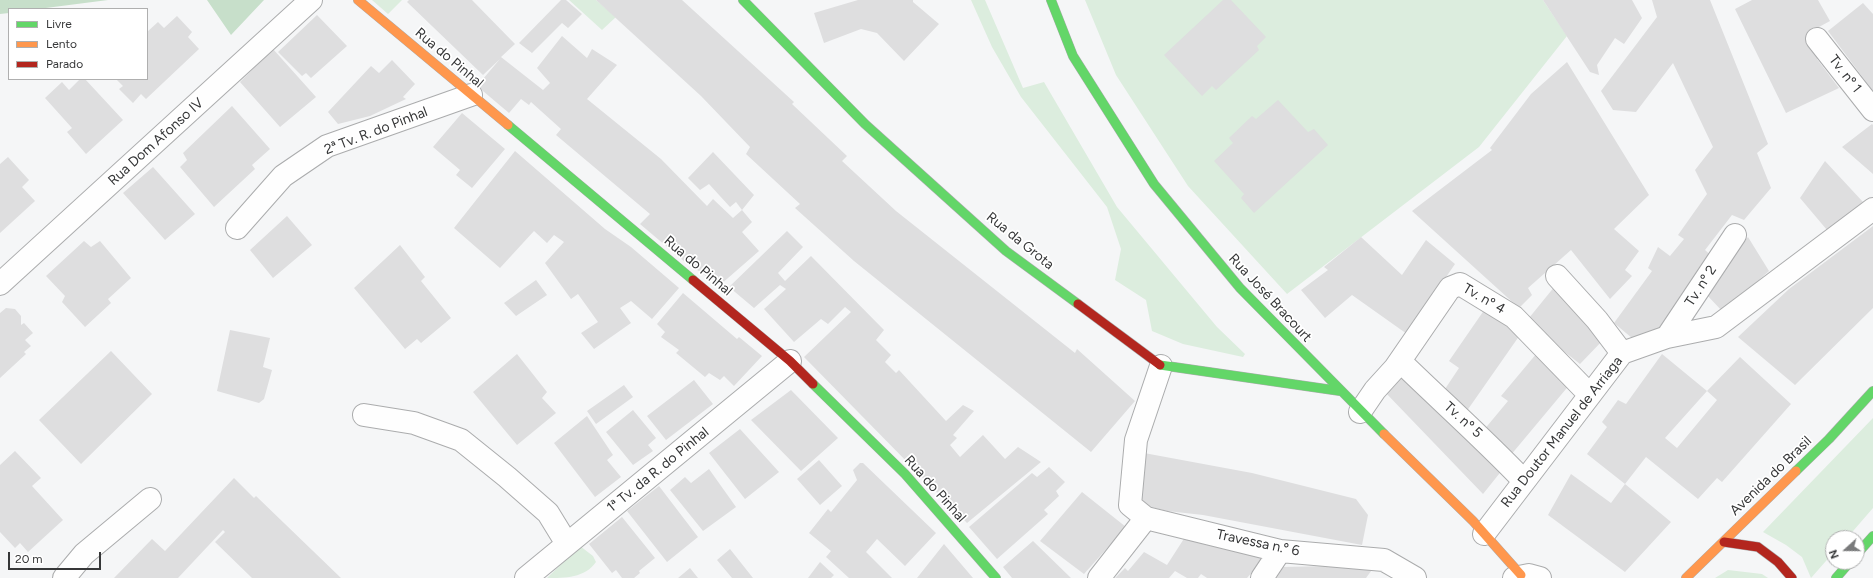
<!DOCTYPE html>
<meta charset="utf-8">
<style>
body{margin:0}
#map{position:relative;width:1873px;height:578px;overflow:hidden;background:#f5f6f7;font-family:Figtree,sans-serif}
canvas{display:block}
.legend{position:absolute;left:8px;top:8px;width:140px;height:72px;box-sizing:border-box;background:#fff;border:1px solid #afafaf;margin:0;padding:5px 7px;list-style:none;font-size:12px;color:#363738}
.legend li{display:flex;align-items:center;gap:8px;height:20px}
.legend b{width:20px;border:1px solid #afafaf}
.north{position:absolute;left:1825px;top:530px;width:40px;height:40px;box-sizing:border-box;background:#fff;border:1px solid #afafaf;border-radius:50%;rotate:249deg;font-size:11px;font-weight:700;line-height:16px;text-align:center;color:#363738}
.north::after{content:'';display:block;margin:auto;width:14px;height:18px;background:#797a7b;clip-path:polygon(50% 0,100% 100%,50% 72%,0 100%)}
.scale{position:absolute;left:8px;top:552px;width:93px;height:18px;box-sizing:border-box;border:2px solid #363738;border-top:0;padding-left:5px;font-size:12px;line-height:14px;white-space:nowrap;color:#363738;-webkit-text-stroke:3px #fff;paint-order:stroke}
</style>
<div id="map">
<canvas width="1873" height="578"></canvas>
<ul class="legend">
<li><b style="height:5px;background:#63d668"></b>Livre</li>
<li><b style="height:5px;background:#ff974d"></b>Lento</li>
<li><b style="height:5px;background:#b3261e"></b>Parado</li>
</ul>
<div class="north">N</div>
<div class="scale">20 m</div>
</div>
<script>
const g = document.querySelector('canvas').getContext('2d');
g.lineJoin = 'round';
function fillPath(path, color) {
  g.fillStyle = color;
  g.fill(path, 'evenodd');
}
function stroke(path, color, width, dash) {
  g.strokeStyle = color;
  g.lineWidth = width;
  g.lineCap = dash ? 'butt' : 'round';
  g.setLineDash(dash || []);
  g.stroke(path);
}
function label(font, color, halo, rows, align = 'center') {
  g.font = font + ' Figtree,sans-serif';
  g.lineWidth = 3.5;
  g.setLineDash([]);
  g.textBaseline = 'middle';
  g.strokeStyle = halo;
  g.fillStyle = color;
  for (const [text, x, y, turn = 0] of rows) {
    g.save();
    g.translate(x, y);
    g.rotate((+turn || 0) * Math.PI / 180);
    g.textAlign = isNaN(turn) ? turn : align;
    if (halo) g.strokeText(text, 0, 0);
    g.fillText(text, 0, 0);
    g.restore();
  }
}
const green = new Path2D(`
 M372 0H402L388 14Z
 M569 0H596L616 17 602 30Z
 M971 0H985L1023 88 1044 82 1117 207 1217 327 1245 354 1243 357 1183 344 1152 331 1146 300 1115 280 1121 249 1107 207 1021 97 992 47Z
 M1085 0H1543L1567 36 1479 147 1287 294 1188 186 1116 75Z
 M1873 418V508L1847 538H1833V553L1811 578 1802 557 1786 545 1763 532Z
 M580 546 593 556 596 562C585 578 565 578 547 578Z
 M1728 570 1762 574 1768 578H1715Z`);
const forest = new Path2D(`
 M0 0H108L38 9H9V13L0 14Z
 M207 0H264L231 35Z`);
const building = new Path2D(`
 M409 0H472L515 44 501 57 543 90 550 83 537 68 562 36 587 58 592 49 617 65 587 99 661 159 707 206 713 199 733 218 742 210 752 222 742 232 759 251 720 285 685 262 640 224 650 214 556 135 561 129 531 102 529 105 521 99 509 113 477 86 500 59 483 75 407 2Z
 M561 0H566L582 14 568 28 562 23 532 53 519 43Z
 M596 0H682L794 102 792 104 847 156 842 161 896 211 1075 353 1077 349 1135 401 1091 452 854 261 795 208 800 204 746 154 750 147 701 96Z
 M858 0H913V2L939 24 904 61 877 33 861 29 824 43 814 13Z
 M1223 0H1231L1266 37 1257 46 1259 50 1216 90 1212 86 1202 96 1164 55Z
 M1543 0H1632L1642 18 1624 44 1615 38 1597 65 1599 75 1590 72Z
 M1652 0H1710L1768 144 1757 153 1771 188 1744 220 1732 215 1705 250 1714 258 1664 330 1632 338 1614 323 1652 271 1648 268 1658 247 1670 256 1684 239 1678 235 1707 194 1695 170 1713 147 1673 63 1636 112 1613 110 1601 91 1657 17Z
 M1752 0H1818L1830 21 1806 34 1822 56 1817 59 1839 88 1786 113 1735 9Z
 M1863 3 1873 14V91L1828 31Z
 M317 15 347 46 311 78 306 73 302 76 278 52Z
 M177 16 192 32 188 37 199 49 146 99 141 94 133 103 119 89 123 86 116 79H147V32L158 22 164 28Z
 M273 49 316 97 280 127 240 82Z
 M392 60 415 84 403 97 406 99 370 116 338 124 328 112 371 66 379 73Z
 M1567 62 1649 195 1614 229 1639 251 1625 270 1632 276 1610 299 1571 250 1528 288 1532 295 1519 308 1412 211 1492 150 1490 148 1531 94Z
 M80 79H85L123 120 86 154 67 132 72 128 45 98 62 82 69 90Z
 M1278 100 1308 132 1314 129 1328 145 1254 213 1241 198 1244 194 1214 161 1233 143 1229 138 1252 116 1256 119Z
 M232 106 270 149 252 165 255 169 214 207 180 167 187 160 183 153Z
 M462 113 505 149 472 188 456 175 460 170 433 147Z
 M1872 124 1873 125V174L1842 147Z
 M515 151 605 229 631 247 679 288 652 319 631 301 620 308 631 323 594 349 581 333 598 322 578 294 571 299 545 263 564 242 554 235 547 243 534 231 500 268 454 228Z
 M713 152 754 195 742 210 736 202 730 207 709 184 700 190 688 178Z
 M8 157 29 180 22 187 35 201 0 233V164Z
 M1825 161 1863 202 1827 230 1800 198Z
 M153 167 195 214 165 240 123 193Z
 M287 216 312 245 273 278 250 250Z
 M1873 226V308L1795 385 1738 337 1789 289Z
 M787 231 803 247 778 273 785 281 811 256 884 330 876 340 891 355 885 362 896 373 899 370 946 421 963 405 974 411 953 435 957 438 950 445 960 457 983 435 1005 459 1018 447 1041 462 967 523 804 357 851 312 845 307 828 324 821 319 794 342 764 309 786 289 780 285 754 308 729 287Z
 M1361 237 1402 275 1426 240 1455 264 1407 334 1352 295 1325 318 1301 290 1328 270 1324 267Z
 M1748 237 1769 271 1723 312 1705 293Z
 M84 241 91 247 100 241 131 278 108 299 111 303 85 327 62 302 65 296 46 276Z
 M400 245 425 277 421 281 451 318 421 343 417 339 405 349 354 288Z
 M536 280 547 295 516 316 504 303Z
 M1555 286 1605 338 1580 364 1543 335 1529 318Z
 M683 293 737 339 739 337 762 356 734 386 724 376 720 380 709 373 705 377 676 353 679 350 661 337 665 332 657 324Z
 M1487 306 1522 332 1464 415 1441 395 1459 368 1449 361Z
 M6 308 15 309 21 316V325L24 323 33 333 25 340 31 346 24 352 26 354 0 378V313Z
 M230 330 270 338 263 367 272 370 264 399 259 403 217 391Z
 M111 351 152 394 81 464 39 420Z
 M1537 353 1571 383 1510 456 1483 431 1508 401 1501 396Z
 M517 354 547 392 542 398 556 413 517 445 473 392Z
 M1662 354 1707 391 1740 357 1791 404 1722 482 1717 478 1698 499 1646 457 1625 484 1587 454 1607 427 1602 422 1618 400 1626 404ZM1707 391 1717 400 1677 448 1665 438Z
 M1401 368 1503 469 1483 494 1383 390Z
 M694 380 713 404 666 440 647 416Z
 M624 385 633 397 596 424 587 411Z
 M791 390 838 438 801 471 751 420Z
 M633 410 656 438 648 445 653 451 633 465 606 432Z
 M587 416 613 455 607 460 621 477 595 497 554 443Z
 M740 429 779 472 745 499 709 453Z
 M15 451 41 478 32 486 63 520 28 552 20 543 15 548 0 532V465Z
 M1144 453 1252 473 1356 499 1368 515 1362 545 1203 515 1167 511 1136 503Z
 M819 460 842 486 820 505 797 479Z
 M860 463H863L936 533 905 566 877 539 866 552 892 578H849L826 557 831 551 809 533 828 509 831 512 857 480 853 470Z
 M1049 467 1065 482 1056 491 1059 496 1044 510 1048 514 997 559 969 527 1032 473 1037 477Z
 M709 469 736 507 703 531 670 490 685 477 691 483Z
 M1571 474 1611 503 1625 484 1671 522 1625 572 1548 515Z
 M234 478 254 498 256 496 341 578H252L215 542 225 532 223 530 178 578H114L152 539 165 551Z
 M659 486 698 537 667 562 627 511Z
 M1082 492 1126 527 1084 574 1040 541Z
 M622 517 655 558 639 571 640 573 634 578H622L616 570 612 573 589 544Z
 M1187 534 1260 556 1261 562 1247 578H1207L1201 574 1198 578H1187L1175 571 1169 578H1115L1125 568 1128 571 1144 552 1167 565Z
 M1033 541 1071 578H1012L1003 567Z
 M944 544 973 578H917Z
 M730 549 753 578H732L717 560Z
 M820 562 834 575 831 578H808Z
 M1377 563 1366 578H1274L1281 567 1331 566Z
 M690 568 698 578H678Z`);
const street = new Path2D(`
 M1817 39 1873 110
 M237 228 283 176 327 146 471 95
 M1557 276 1597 320 1622 353
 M0 284 311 0
 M1667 337 1735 235
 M1400 361C1441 401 1484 439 1524 481
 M1161 366 1136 440 1130 505 1146 518 1280 551 1384 560 1415 578
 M1360 412 1375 390 1395 368 1450 288 1460 284 1514 317 1590 395
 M364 415 414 423 461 440 507 477 548 513 567 544
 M1484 534 1622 353 1667 337 1716 327 1873 209
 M64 578 84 554 150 499
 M526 578 790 361
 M1099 578 1146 518
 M1262 578 1280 551
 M1514 578 1529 575 1540 578`);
const fast = new Path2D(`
 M743 0 865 124 1006 251 1078 304
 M1051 0 1073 56 1154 184 1240 288 1384 434
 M508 125 693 280
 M1160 365 1340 391
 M813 384 905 474 996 578
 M1796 471 1829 439 1873 391
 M1857 554 1873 536
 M1836 578 1850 562`);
const slow = new Path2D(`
 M358 0 508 125
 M1384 434 1473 521 1521 575
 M1686 578 1796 471`);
const jam = new Path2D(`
 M693 280 790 361 813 384
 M1078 304 1160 365
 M1724 542 1758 547 1778 562 1792 578`);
const streetNames = [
 ["Rua do Pinhal",449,58,40],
 ["Tv. nº 1",1845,74,52],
 ["2ª Tv. R. do Pinhal",376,131,-21],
 ["Rua Dom Afonso IV",156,142,-42],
 ["Rua da Grota",1020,241,39],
 ["Rua do Pinhal",698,266,40],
 ["Tv. nº 2",1701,286,-57],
 ["Rua José Bracourt",1270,298,47],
 ["Tv. nº 4",1484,299,30],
 ["Tv. nº 5",1463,420,42],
 ["Rua Doutor Manuel de Arriaga",1562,432,-52],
 ["1ª Tv. da R. do Pinhal",658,470,-39],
 ["Avenida do Brasil",1771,476,-44],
 ["Rua do Pinhal",935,489,48],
 ["Travessa n.º 6",1258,543,12]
];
fillPath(green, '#dcedde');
fillPath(forest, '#c7dfca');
fillPath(building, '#dededf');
stroke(street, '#abacad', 24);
stroke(fast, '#abacad', 10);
stroke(slow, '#abacad', 10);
stroke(jam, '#abacad', 10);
stroke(street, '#fefefe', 22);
stroke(fast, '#63d668', 9);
stroke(slow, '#ff974d', 9);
stroke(jam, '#b3261e', 9);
label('14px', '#363738', '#fff', streetNames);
</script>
